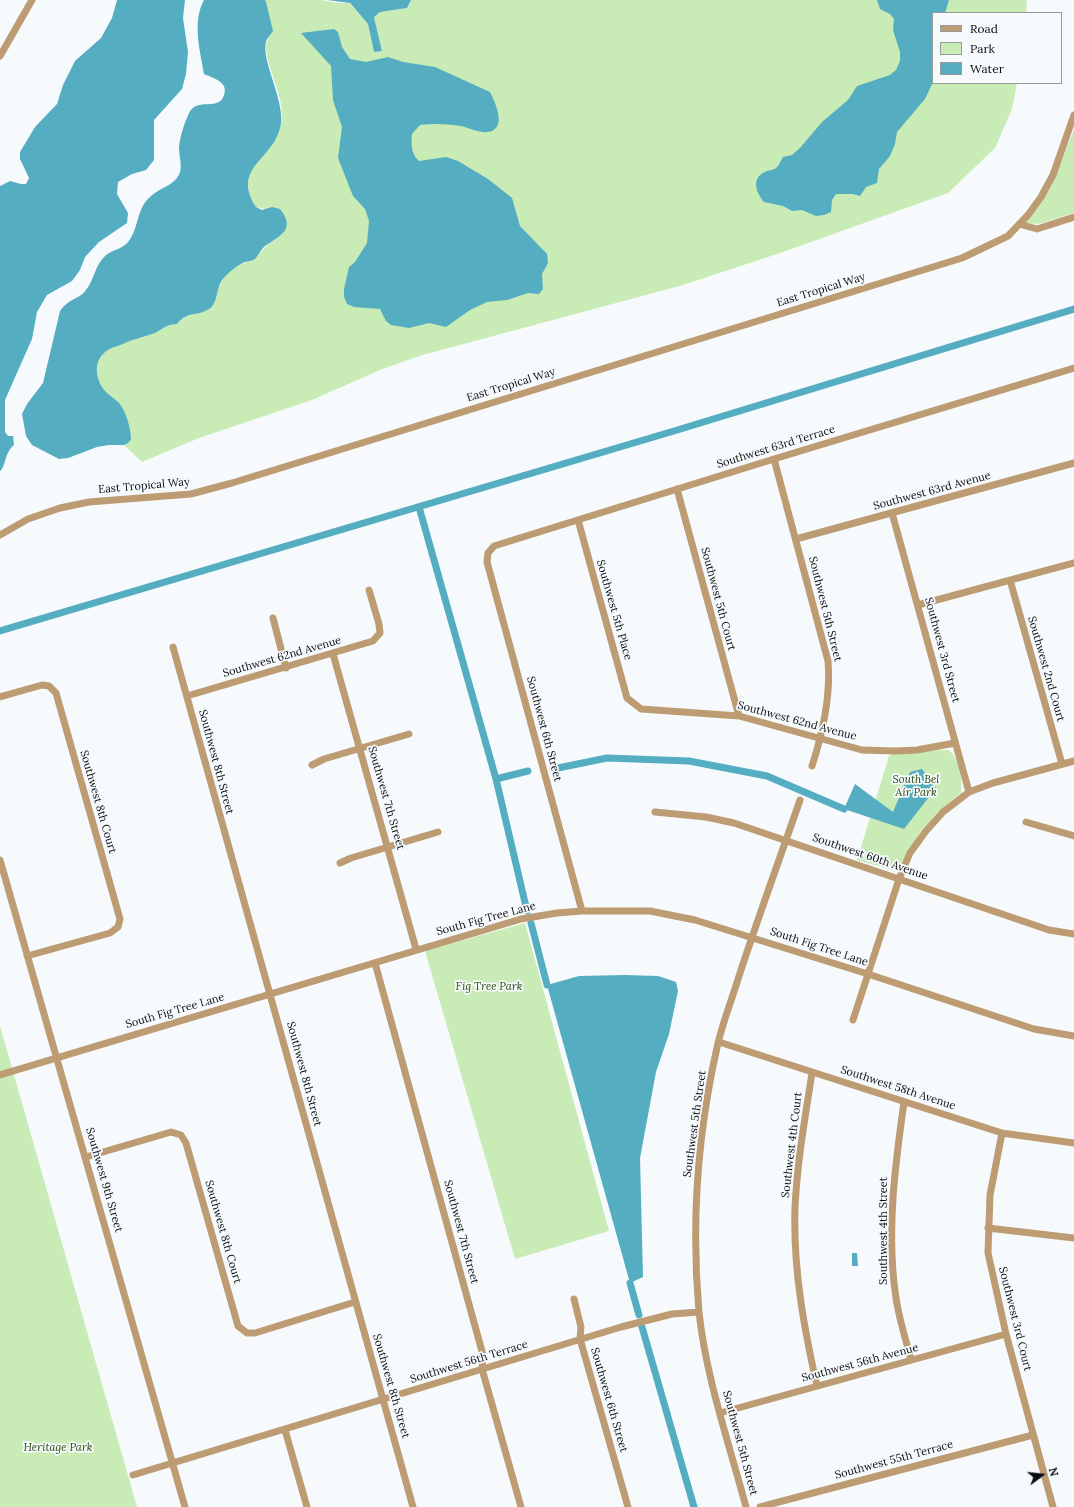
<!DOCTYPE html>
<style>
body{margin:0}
#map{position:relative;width:1074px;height:1507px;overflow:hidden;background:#f6fafd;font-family:Lora,serif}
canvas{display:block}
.legend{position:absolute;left:932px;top:12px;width:130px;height:72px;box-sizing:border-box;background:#f6fafd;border:1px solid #989b9e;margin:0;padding:5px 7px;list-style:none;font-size:12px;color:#0a0d10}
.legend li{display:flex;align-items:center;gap:8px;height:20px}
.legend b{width:20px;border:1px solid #989b9e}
.north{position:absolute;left:1022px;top:1455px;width:40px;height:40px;-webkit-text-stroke:3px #f6fafd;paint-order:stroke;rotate:75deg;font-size:11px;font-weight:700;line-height:16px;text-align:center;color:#0a0d10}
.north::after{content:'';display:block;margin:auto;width:14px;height:18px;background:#0a0d10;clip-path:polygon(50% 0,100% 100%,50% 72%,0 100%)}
</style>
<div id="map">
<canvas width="1074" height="1507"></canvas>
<ul class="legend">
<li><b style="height:5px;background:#bd9c74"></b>Road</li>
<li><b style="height:11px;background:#c9ebb5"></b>Park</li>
<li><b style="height:11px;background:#55adc2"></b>Water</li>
</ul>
<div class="north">N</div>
</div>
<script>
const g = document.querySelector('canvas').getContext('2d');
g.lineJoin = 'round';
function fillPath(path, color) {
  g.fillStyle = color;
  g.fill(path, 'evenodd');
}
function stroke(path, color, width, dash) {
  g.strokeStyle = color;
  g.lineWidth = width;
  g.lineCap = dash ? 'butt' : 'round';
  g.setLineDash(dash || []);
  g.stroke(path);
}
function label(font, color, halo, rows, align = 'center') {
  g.font = font + ' Lora,serif';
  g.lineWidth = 3.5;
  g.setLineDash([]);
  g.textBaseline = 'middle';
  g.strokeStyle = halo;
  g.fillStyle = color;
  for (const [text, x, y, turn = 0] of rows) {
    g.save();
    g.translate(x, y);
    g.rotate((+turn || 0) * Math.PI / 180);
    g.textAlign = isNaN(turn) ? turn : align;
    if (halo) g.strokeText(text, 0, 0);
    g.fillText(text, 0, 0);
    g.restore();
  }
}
const green = new Path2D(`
 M265 0H321L337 3H349L368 24 374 52 382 50 374 17 380 12 407 8 411 0H1027L1026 13H933V83H1017L1012 109 995 148 948 193 783 252 683 285 419 356 380 370 312 400 199 438 142 462 124 445 128 443C126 432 127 414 120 404 117 400 110 396 106 392 95 380 92 360 108 350 114 347 120 345 125 342 134 338 143 338 152 334 162 331 163 325 177 324 187 313 201 312 213 304 218 289 222 275 237 266 243 263 250 262 255 258 263 252 265 244 275 240L265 209 256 207C231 167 273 160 281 123 286 98 268 73 266 48 266 43 268 41 269 37 270 29 267 7 265 0Z
 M1074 129V213L1039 224 1025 223 1052 185Z
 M939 750H949C959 759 963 779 961 793L938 812 921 831 898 869 892 870 857 860 889 756 892 754Z
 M525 923 609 1231 515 1259 425 951Z
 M0 1026 137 1507H0Z`);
const water = new Path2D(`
 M117 0H185L183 18 188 52 186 74 182 89 154 120V160L146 170 132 174 118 182 117 194 128 213 127 223 99 242 85 257 80 270 72 281 47 295 37 312 32 339 5 400V432L8 436H13L14 445C4 453 6 467 0 471V186L10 181 21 184H26L29 178 20 159V152L35 127 57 104 63 85 75 61 101 38 112 18Z
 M204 0H265L266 2 273 31C271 34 267 38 266 42 261 60 284 99 281 123 276 160 230 166 256 207L262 210 272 207 280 209C295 228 283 234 268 244 262 247 260 253 256 258 253 261 249 261 245 262 236 266 229 272 223 279 216 287 218 304 209 309 196 317 189 310 177 324 163 325 162 331 152 334 142 338 132 339 123 344 118 346 113 347 108 350 92 360 95 380 106 392 110 396 117 400 120 404 126 412 131 429 131 439L128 443 124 445H109L97 447 68 458 59 459 32 445 26 436 22 414 27 404 43 383 60 311C69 298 80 299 86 290 94 280 95 265 105 256 111 250 123 249 128 242 139 229 136 209 150 197 158 189 171 186 177 178 184 169 179 158 179 148 180 136 184 124 189 113 196 100 208 107 219 102 222 100 223 98 224 95 229 82 213 78 204 74 200 50 192 22 204 0Z
 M327 0H411L407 8 380 12 374 17 382 51 374 52 368 24 350 3Z
 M877 0H949L945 13H933V82L925 99 897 132 895 144 890 156 879 169 877 183 866 187 860 196 853 194H836L832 200 831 212 824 215 816 216 802 210 792 211 783 206 764 202C755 191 751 177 767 171 769 170 774 170 776 168 779 166 781 160 783 157L792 155 800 148 822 122 848 100 857 86 890 75 896 70 900 61V52L893 30 894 19 890 14 880 9Z
 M334 29 338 32 342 47 350 59 366 62 388 57 403 62 435 67 490 92C495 102 508 129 488 132 480 133 469 128 461 126 448 124 433 123 420 125L412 134C411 144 411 154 419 161L446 157 458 161 488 179 512 198 520 226 547 254 548 263 542 274 543 289 539 294 528 293 507 300 487 302 470 310 446 327 429 323 409 328 391 325 386 321 380 309 354 307 347 304 344 297V289L349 267 355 262 367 243 369 221 365 209 353 196 338 158 342 127 333 100 331 66 301 33Z
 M922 769 936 788 904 829 844 809 855 784 893 812 910 772Z
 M625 975 658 976 676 982 678 991 669 1034 656 1072 640 1158 643 1277 630 1283 547 985 579 976Z
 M852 1253H857L858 1266H852Z`);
const canal = new Path2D(`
 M419 507 496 779 527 911
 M0 631 674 431 1074 309
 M553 769 607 758 689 761 767 776 844 809
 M496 779 528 771
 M531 923 547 985
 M630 1283 639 1315
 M642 1327 694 1507`);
const street = new Path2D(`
 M0 56 32 0
 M1019 224 1037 229 1074 217
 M774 459 828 661C831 696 823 732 812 766
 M677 489 739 716
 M892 513 969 792
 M578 520 627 698 641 709 739 716 862 750 895 751 917 750 955 743
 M0 535 28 519 60 508 89 502 191 494 232 483 962 258 1008 236 1028 215 1041 197 1053 175 1074 115
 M796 539 1074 463
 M1010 580 1062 764
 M918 605 1074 563
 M273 618 286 668
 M173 647 413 1507
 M333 654 416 949
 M187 696 373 641 380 633 379 624 369 590
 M0 697 42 685 49 686 56 693 120 919 118 927 110 933 27 956
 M312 765 324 759 409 734
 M655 812 706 817 734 823 1049 930 1074 934
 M1026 822 1074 836
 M0 860 185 1507
 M340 863 351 858 438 832
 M582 911 487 562 488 553 494 546 774 459 1074 368
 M375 963 483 1355 482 1369 521 1507
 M853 1020 899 879 910 853 926 831 943 812 969 792 993 783 1074 761
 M719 1042 1002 1133 1074 1143
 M812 1073C805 1118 797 1163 795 1208 793 1269 804 1328 817 1386
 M0 1075 521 919 557 913 582 911H650L695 920 868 974 1034 1029 1074 1036
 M904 1102C895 1166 886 1233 896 1298 899 1319 906 1340 911 1360
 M1002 1133 990 1195 988 1253 1006 1334 1053 1507
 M86 1157 171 1132 181 1135 186 1143 238 1326 247 1333H255L355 1302
 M988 1228 1074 1238
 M574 1299 581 1327 580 1339 628 1507
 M720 1413 1006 1334
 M285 1430 307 1507
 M133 1475 621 1327 672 1314 699 1312
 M746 1507C729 1443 706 1378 699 1312 691 1223 698 1130 718 1043 724 1019 733 996 740 973 759 915 780 858 800 800
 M760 1507 1033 1435`);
const streetNames = [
 ["East Tropical Way",821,290,-17],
 ["East Tropical Way",511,385,-17],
 ["Southwest 63rd Terrace",776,447,-17],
 ["East Tropical Way",144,486,-5],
 ["Southwest 63rd Avenue",932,491,-15],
 ["Southwest 5th Court",718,599,75],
 ["Southwest 5th Street",825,609,76],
 ["Southwest 5th Place",614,610,74],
 ["Southwest 3rd Street",942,650,75],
 ["Southwest 62nd Avenue",282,657,-16],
 ["Southwest 2nd Court",1046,669,74],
 ["Southwest 62nd Avenue",797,721,15],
 ["Southwest 6th Street",544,729,75],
 ["Southwest 8th Street",216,762,75],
 ["Southwest 7th Street",386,798,74],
 ["Southwest 8th Court",98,802,74],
 ["Southwest 60th Avenue",870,857,19],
 ["South Fig Tree Lane",486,919,-15],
 ["South Fig Tree Lane",819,947,18],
 ["South Fig Tree Lane",175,1011,-16],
 ["Southwest 8th Street",304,1074,75],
 ["Southwest 58th Avenue",898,1088,18],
 ["Southwest 5th Street",695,1124,-82],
 ["Southwest 4th Court",792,1145,-83],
 ["Southwest 9th Street",104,1180,74],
 ["Southwest 4th Street",884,1231,-90],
 ["Southwest 8th Court",223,1232,74],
 ["Southwest 7th Street",461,1232,75],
 ["Southwest 3rd Court",1015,1319,76],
 ["Southwest 56th Terrace",469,1362,-17],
 ["Southwest 56th Avenue",860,1363,-15],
 ["Southwest 8th Street",391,1386,74],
 ["Southwest 6th Street",609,1400,74],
 ["Southwest 5th Street",740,1443,75],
 ["Southwest 55th Terrace",894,1460,-15]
];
const parkNames = [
 ["South Bel",916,780],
 ["Air Park",916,793],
 ["Fig Tree Park",489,987],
 ["Heritage Park",58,1448]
];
fillPath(green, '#c9ebb5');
fillPath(water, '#55adc2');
stroke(canal, '#55adc2', 7);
stroke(street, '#bd9c74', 7);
label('11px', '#0a0d10', '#f6fafd', streetNames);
label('italic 11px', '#284a0c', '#f6fafd', parkNames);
</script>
